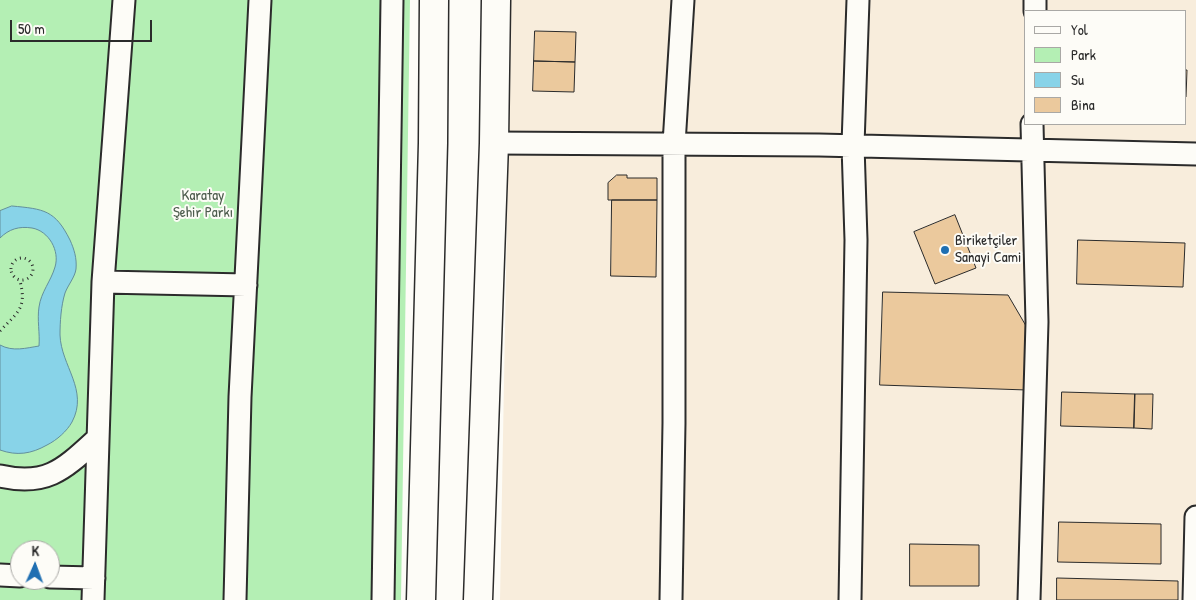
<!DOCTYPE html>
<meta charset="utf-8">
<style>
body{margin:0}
#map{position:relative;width:1196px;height:600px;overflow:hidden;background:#fdfcf7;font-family:"Patrick Hand",sans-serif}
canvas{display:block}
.legend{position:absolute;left:1024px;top:10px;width:162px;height:115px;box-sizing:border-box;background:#fdfcf7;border:1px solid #a9a8a5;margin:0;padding:6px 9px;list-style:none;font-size:15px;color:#2b2b2b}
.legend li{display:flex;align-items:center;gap:10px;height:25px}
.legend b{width:25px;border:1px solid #a9a8a5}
.north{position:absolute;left:10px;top:540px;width:50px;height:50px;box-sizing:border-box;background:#fdfcf7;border:1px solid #a9a8a5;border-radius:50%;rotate:2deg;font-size:14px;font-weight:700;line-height:20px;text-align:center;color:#2b2b2b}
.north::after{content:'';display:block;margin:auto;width:18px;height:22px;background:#1f6fb2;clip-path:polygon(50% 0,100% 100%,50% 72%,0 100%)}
.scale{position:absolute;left:10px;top:20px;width:142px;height:22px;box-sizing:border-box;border:2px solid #2b2b2b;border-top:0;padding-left:6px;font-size:15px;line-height:18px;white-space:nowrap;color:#2b2b2b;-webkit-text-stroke:4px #fdfcf7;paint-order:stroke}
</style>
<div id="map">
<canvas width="1196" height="600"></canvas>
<ul class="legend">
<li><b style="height:6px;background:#fdfcf7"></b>Yol</li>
<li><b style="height:14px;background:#b4efb4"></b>Park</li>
<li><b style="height:14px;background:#88d3e8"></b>Su</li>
<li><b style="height:14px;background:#ebc99d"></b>Bina</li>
</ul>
<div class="north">K</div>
<div class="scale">50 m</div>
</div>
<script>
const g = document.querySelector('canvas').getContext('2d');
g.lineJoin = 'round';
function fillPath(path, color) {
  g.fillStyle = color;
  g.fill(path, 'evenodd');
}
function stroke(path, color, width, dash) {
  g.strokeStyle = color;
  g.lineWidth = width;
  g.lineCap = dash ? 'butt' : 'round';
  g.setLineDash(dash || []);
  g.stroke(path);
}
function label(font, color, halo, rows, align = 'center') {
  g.font = font + ' "Patrick Hand",sans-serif';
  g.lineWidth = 4;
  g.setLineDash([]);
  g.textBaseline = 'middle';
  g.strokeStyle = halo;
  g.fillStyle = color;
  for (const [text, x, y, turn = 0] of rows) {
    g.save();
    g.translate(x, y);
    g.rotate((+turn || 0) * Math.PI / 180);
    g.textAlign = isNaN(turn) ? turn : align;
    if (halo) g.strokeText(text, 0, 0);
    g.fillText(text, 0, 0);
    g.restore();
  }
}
const built = new Path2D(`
 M511 0H1196V600H500ZM1025 11H1185V124H1025Z`);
const green = new Path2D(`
 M0 0H410L401 600H0ZM20 550H50V580H20Z`);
const water = new Path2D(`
 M12 206C44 209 55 210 70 240 74 249 77 258 76 269 75 277 68 285 65 293 61 306 60 322 60 335 61 366 89 390 72 422 67 431 57 440 47 445 31 454 17 456 0 450V345C13 352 26 348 39 346 40 333 37 320 39 307 41 292 51 281 55 267 60 251 49 231 32 228 19 226 9 229 0 238V211Z`);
const building = new Path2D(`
 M535 31 576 32 575 62 534 61Z
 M534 61 575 62 574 92 533 91Z
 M1185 70H1187L1186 97H1185Z
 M617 175H627V178H657V200H608V183Z
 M612 200H657L656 277 611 276Z
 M955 215 976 268 935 284 914 232Z
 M1078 240 1185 243 1183 287 1077 284Z
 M883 292 1008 295 1029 331 1027 390 880 385Z
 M1062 392 1135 394 1134 428 1061 426Z
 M1135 394H1153L1152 429 1134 428Z
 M1059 522 1161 524V564L1058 562Z
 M910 544 979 545V586H910Z
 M1057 578 1178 581V600H1057Z`);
const path = new Path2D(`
 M11 269a11 11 0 1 1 22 0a11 11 0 1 1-22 0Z
 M0 331C18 312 27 308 20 281`);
const minor = new Path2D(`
 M1035 11V0
 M494 143 819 145 1196 154
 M103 282 246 285
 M0 476C48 487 65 468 98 438
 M0 575 20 576
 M50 577 94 578
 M93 600 103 282 124 0
 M235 600 240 397 260 0
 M383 600 392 0
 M671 600 674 423V144L683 0
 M850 600 856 240 853 145 858 0
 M1029 600 1037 322 1032 124
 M1194 600 1196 517`);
const major = new Path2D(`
 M421 600 433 143 434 0
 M478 600 494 143 496 0`);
const markers = [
 [945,250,5,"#1f6fb2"]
];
const parkNames = [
 ["Karatay",203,196],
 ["Şehir Parkı",203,213]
];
const poiNames = [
 ["Biriketçiler",955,241],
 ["Sanayi Cami",955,258]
];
fillPath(built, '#f8eddc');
fillPath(green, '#b4efb4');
fillPath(water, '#88d3e8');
stroke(water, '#63909c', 1);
fillPath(building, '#ebc99d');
stroke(building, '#2b2b2b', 1);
stroke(minor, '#2b2b2b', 25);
stroke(major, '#2b2b2b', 31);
stroke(path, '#2b2b2b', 3, [1, 4]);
stroke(minor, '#fdfcf7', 21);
stroke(major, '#fdfcf7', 28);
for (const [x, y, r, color] of markers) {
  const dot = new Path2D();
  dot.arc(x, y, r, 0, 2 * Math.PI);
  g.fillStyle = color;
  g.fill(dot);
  stroke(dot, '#fdfcf7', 2);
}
label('15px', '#4d5c4d', '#fdfcf7', parkNames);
label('15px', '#2b2b2b', '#fdfcf7', poiNames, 'left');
</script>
